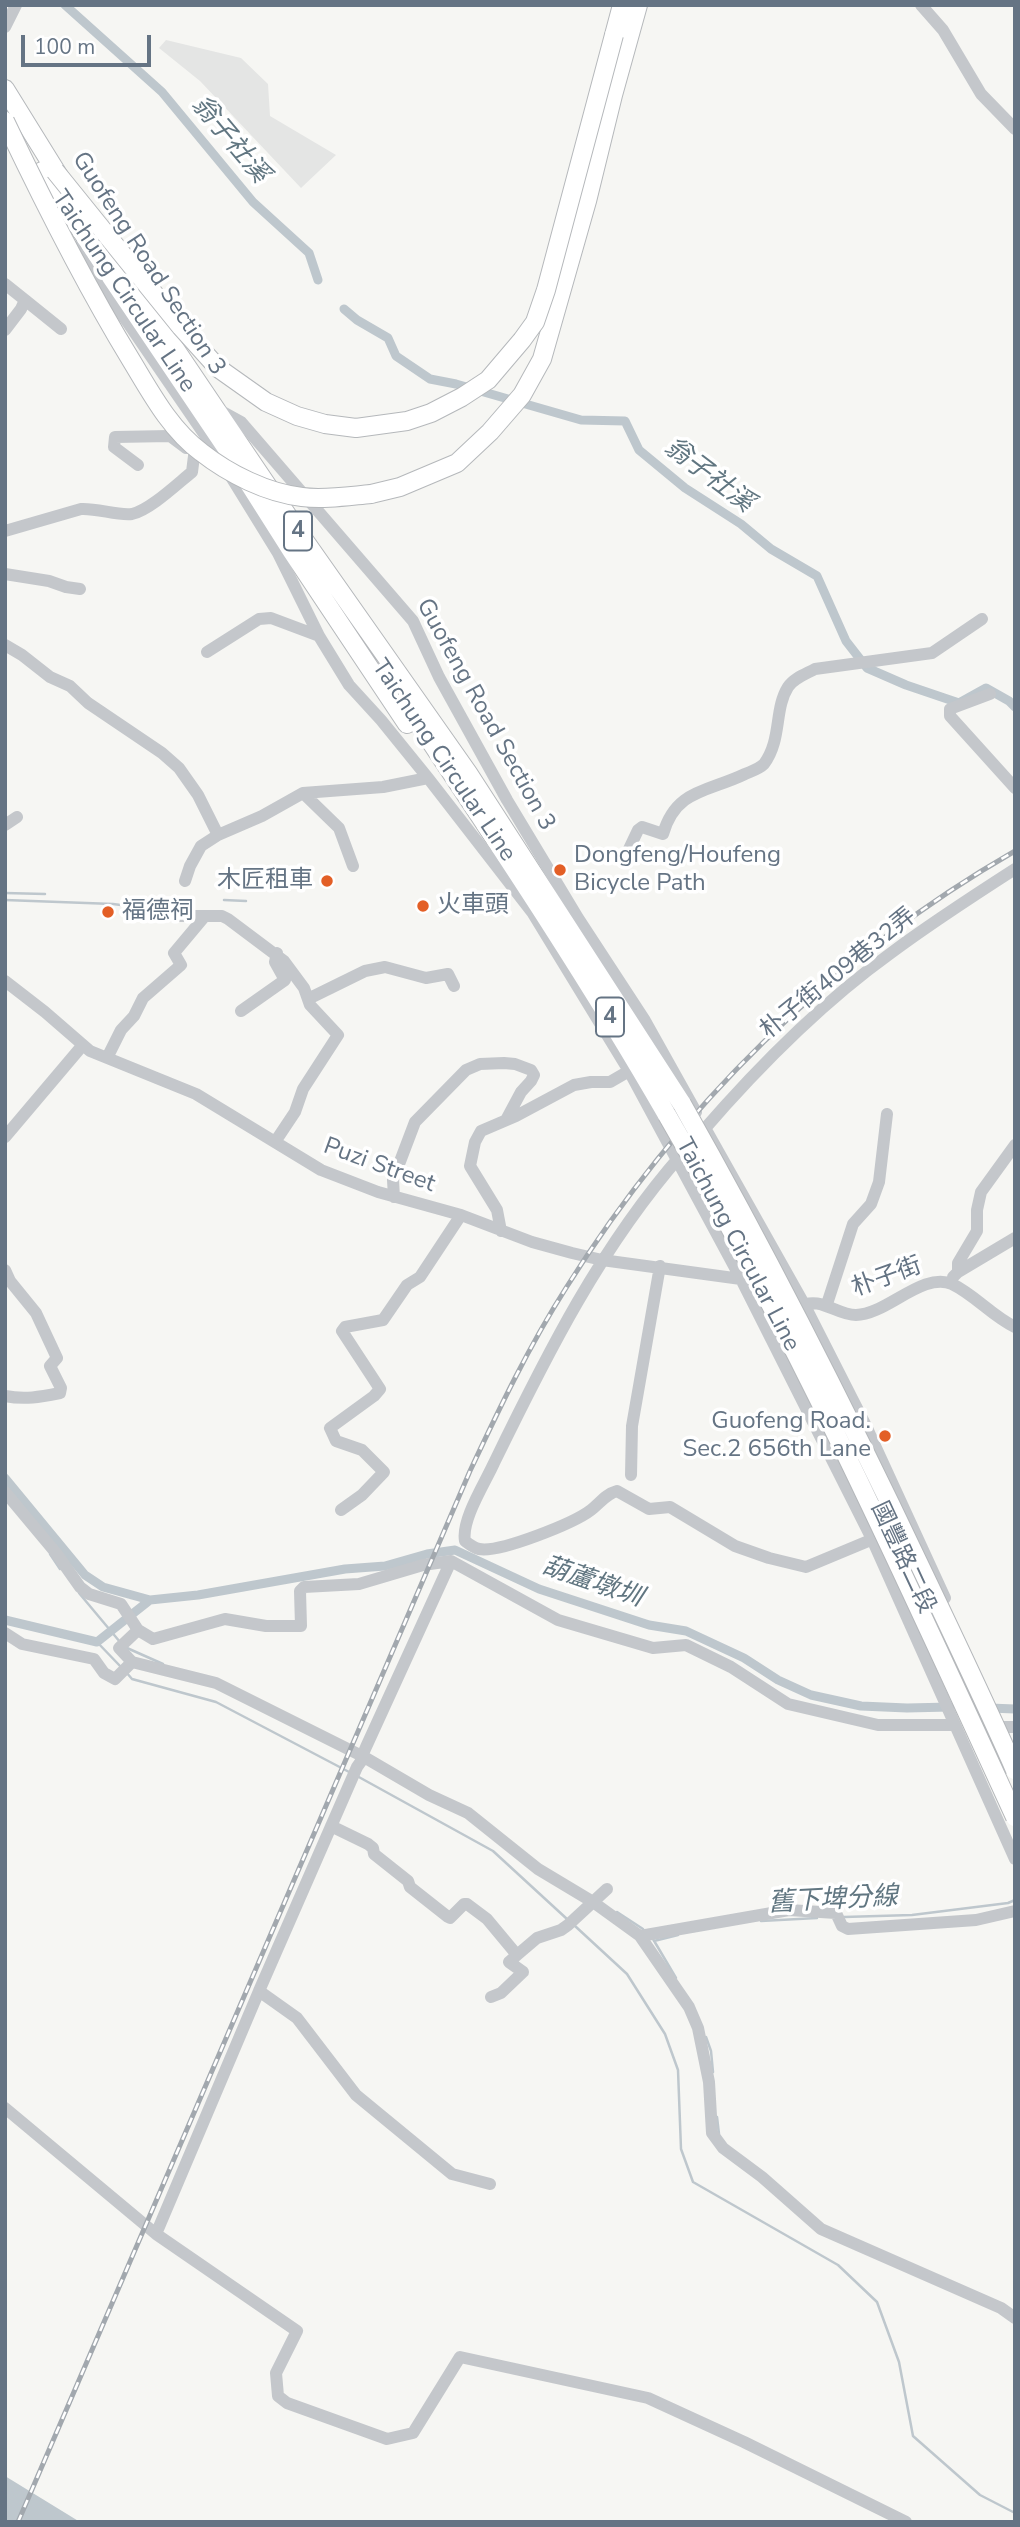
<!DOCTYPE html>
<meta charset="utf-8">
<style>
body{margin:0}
#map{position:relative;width:1020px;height:2527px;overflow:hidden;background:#f6f6f3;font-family:"Nunito Sans",sans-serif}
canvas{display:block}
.frame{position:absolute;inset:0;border:7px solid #657484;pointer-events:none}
.scale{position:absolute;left:21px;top:35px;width:130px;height:32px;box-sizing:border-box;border:4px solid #657484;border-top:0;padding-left:9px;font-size:21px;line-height:24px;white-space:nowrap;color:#657484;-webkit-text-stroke:5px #fff;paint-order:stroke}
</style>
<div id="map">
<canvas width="1020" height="2527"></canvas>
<div class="frame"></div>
<div class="scale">100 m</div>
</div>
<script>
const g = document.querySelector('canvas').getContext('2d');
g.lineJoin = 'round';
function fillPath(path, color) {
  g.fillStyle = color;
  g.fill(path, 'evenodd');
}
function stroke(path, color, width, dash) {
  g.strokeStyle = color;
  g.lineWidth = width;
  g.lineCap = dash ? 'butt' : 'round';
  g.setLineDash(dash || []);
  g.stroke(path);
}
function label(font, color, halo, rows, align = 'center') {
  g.font = font + ' "Nunito Sans","Noto Sans TC",sans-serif';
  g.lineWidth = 7;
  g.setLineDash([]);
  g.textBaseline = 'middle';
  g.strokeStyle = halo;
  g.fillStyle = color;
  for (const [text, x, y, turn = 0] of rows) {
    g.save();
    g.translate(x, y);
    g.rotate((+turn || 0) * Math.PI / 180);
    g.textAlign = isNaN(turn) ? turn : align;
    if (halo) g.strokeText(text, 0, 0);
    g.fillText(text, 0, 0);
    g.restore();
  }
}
const built = new Path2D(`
 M166 40 241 58 268 84 270 116 336 155 301 188 200 81 159 48Z`);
const water = new Path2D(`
 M5 2475V2476L80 2522H5Z`);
const stream = new Path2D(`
 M5 893 45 894
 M5 900 113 904 152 909
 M224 900 246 901
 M50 1554 60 1569
 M79 1593 120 1642
 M97 1642 121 1667
 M127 1648 163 1664
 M126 1672 132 1679 216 1702 351 1773
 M357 1776 493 1851 567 1919
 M617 1912 643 1929
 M844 1917 912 1915 1008 1903 1015 1900
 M761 1921 817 1918
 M575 1926 627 1974 665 2034 678 2070 681 2149 693 2182 838 2265 877 2302 899 2362 913 2436 980 2495 1015 2513
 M653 1939 676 1978
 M654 1941 678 1935
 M706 2037 711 2051 713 2072
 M717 2117 719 2134`);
const canal = new Path2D(`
 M65 5 162 92 253 202 309 253 318 280
 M344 309 357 320 388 338 396 356 430 379 456 384 581 420 625 421 639 450 685 488 741 524 771 549 817 576 846 641 867 668 906 685 959 703 986 688 1009 701 1015 707
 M5 1478 85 1575 103 1587 150 1600 198 1595 345 1569 385 1566 427 1554 455 1550 539 1589 649 1625 686 1631 744 1658 778 1680 811 1695 861 1706 907 1708 950 1707
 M5 1620 97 1642 150 1600
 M964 1707 1015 1709`);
const minor = new Path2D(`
 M921 5 943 30 981 94 1015 129
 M5 27 16 5
 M76 247 209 441 278 553 319 636 349 685 381 720 428 778 532 912 629 1071 741 1279 872 1539 1015 1859
 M5 284 25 300 21 309 5 330
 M25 300 61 329
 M221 411 241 422 413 621 439 677 507 800 578 918 644 1019 696 1112
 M138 465 114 447 115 437 170 436 186 448
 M5 531 81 509C97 508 118 516 132 514 150 510 177 484 192 472L194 456
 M5 574 49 581 66 587 80 589
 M5 645 22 655 50 677 70 686 88 703 162 753 179 768 198 795 218 835
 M207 652 259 619 271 618 319 636
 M990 694 950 709V716L1015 788
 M303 793 339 828 353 866
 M5 825 17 817
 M629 849 638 830 642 827 663 834C676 789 708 792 745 774 752 771 759 769 764 764 782 740 774 709 788 687 794 678 806 674 815 669L932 653 982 619
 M185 881 190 866 201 846 218 835 262 816 303 793 383 787 428 778
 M173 916H205
 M5 981 45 1012 90 1051 196 1094 321 1170 378 1192 461 1215 532 1242 572 1253 602 1260 741 1279
 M308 999 365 971 385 967 426 978 448 974 454 986
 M241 1011 285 980 275 962 277 953
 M107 1058 121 1030 134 1016 143 998 181 965 174 953 205 916H222L228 919 284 961 304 988 310 1005 338 1035 303 1089 295 1112 275 1142
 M705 1128 804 1304 866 1426 945 1598
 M701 1133C758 1067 820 1004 891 953 931 923 973 896 1015 869
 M5 1137 82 1046
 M682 1154C601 1246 547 1354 494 1463 485 1483 461 1520 465 1541 469 1544 474 1548 479 1549 500 1553 574 1523 591 1510 600 1503 606 1494 617 1491L649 1509 670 1507 735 1546 769 1558 806 1567 878 1537
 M394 1197 393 1180 415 1122 466 1070 480 1064 504 1063 515 1064 531 1070 534 1075 531 1081 521 1092 506 1120
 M501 1231 497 1210 470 1166 475 1142 481 1131 516 1116 574 1085 591 1082H610L629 1071
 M5 1270 10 1281 36 1313 57 1358 50 1366 61 1388 60 1393C40 1397 25 1400 5 1396
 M958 1272V1263L977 1231V1210L981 1192 1015 1145
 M953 1277 958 1272 1015 1238
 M827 1304 853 1224 871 1204 879 1182 887 1114
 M799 1307C820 1295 836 1315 856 1315 886 1315 923 1271 952 1284 975 1295 992 1316 1015 1327
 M631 1475 632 1426 660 1266
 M5 1492 56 1553 80 1587 89 1594 121 1604 138 1630 153 1639 225 1619 266 1626H301L300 1591 304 1587 359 1584 423 1565 451 1561 558 1620 653 1648 686 1645 731 1667 788 1704 878 1725H954
 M341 1510 362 1495 384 1472 362 1450 336 1441 330 1428 374 1396 380 1389 342 1331 345 1327 383 1320 407 1285 420 1277 461 1215
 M138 1630 119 1648 132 1662 216 1683 364 1757 429 1795 468 1813 538 1869 593 1902 640 1936 689 2007 698 2028 709 2082 712 2133 723 2148 762 2177 821 2229 1001 2308 1015 2318
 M5 1633 22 1644 94 1659 104 1673 115 1679 132 1662
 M1004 1727H1015
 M331 1826 368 1844 373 1848 374 1854 408 1881 410 1887 448 1917 450 1918 464 1904H467L487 1919 517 1955 537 1938 561 1930 568 1925 607 1889
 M640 1936 789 1910 836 1913 842 1926 848 1929 976 1920 1015 1911
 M259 1991 357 1767 364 1757 363 1754 366 1747 451 1561
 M491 1997 501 1993 523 1972 509 1962 517 1955
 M5 2108 156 2234 297 2331 276 2373 278 2396 287 2403 387 2439 413 2433 460 2357 648 2398 744 2442 906 2522
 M156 2234 259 1991 297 2018 356 2095 452 2174 490 2184`);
const highway = new Path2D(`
 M614 35 622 5
 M5 89 62 181
 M42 171 117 285
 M101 239 300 534 468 773 682 1104
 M111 277 227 449 291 550 407 724
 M371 494 400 487 457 463 490 432 522 395 542 359 587 201 613 95 638 5
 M407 706C496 840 586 974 667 1115`);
const rail = new Path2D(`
 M18 2522 470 1471C499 1409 529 1346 566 1288 678 1109 832 956 1015 851`);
const highwayBridge = new Path2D(`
 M5 121C44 203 84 283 131 360 151 393 170 429 201 452 229 474 267 493 302 497 324 500 349 496 371 494
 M55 171 181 327 218 368 266 402 297 416 325 424 356 428 407 421 431 413 462 397 488 380 522 340 535 322 546 290 614 35
 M682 1104C768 1256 846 1410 921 1568 953 1635 985 1702 1015 1770
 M667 1115C798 1341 906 1579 1015 1817`);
const markers = [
 [560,870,7,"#e35f26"],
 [327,881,7,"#e35f26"],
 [423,906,7,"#e35f26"],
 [108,912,7,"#e35f26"],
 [885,1436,7,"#e35f26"]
];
const shields = [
 [298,531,28],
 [610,1017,28]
];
const shieldNames = [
 ["4",298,531],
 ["4",610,1017]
];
const streetNames = [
 ["Guofeng Road Section 3",148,264,57],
 ["Taichung Circular Line",123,292,56],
 ["Guofeng Road Section 3",485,715,61],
 ["Taichung Circular Line",443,761,56],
 ["朴子街409巷32弄",839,974,-39],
 ["Puzi Street",379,1166,20],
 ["Taichung Circular Line",737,1245,62],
 ["朴子街",887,1278,-20],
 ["國豐路二段",902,1558,65]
];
const poiNames = [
 ["Dongfeng/Houfeng",574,856],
 ["Bicycle Path",574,884],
 ["木匠租車",313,881,"right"],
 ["火車頭",437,906],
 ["福德祠",122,912],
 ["Guofeng Road.",871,1422,"right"],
 ["Sec.2 656th Lane",871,1450,"right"]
];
const waterNames = [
 ["翁子社溪",229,140,50],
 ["翁子社溪",708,476,37],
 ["葫蘆墩圳",592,1583,19],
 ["舊下埤分線",833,1901,-3]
];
fillPath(built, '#e4e5e4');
fillPath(water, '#bec7cd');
stroke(stream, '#bec7cd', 2.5);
stroke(canal, '#bec7cd', 9);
stroke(highway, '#b5b8bb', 20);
stroke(minor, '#c4c7cb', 12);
stroke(highway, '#fff', 18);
stroke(rail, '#a2a8ae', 5);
stroke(rail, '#fff', 2.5, [8]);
stroke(highwayBridge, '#b5b8bb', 20, []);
stroke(highwayBridge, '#fff', 18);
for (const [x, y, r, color] of markers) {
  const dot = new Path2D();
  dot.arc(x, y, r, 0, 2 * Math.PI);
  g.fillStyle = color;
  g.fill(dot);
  stroke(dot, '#fff', 2.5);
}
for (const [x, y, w] of shields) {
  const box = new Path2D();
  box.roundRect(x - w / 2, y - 19.5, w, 39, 5);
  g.fillStyle = '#fff';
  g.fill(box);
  stroke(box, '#657484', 2);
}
label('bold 23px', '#657484', null, shieldNames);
label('24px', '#657484', '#fff', streetNames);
label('24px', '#657484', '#fff', poiNames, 'left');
label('italic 26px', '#617681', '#fff', waterNames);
</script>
